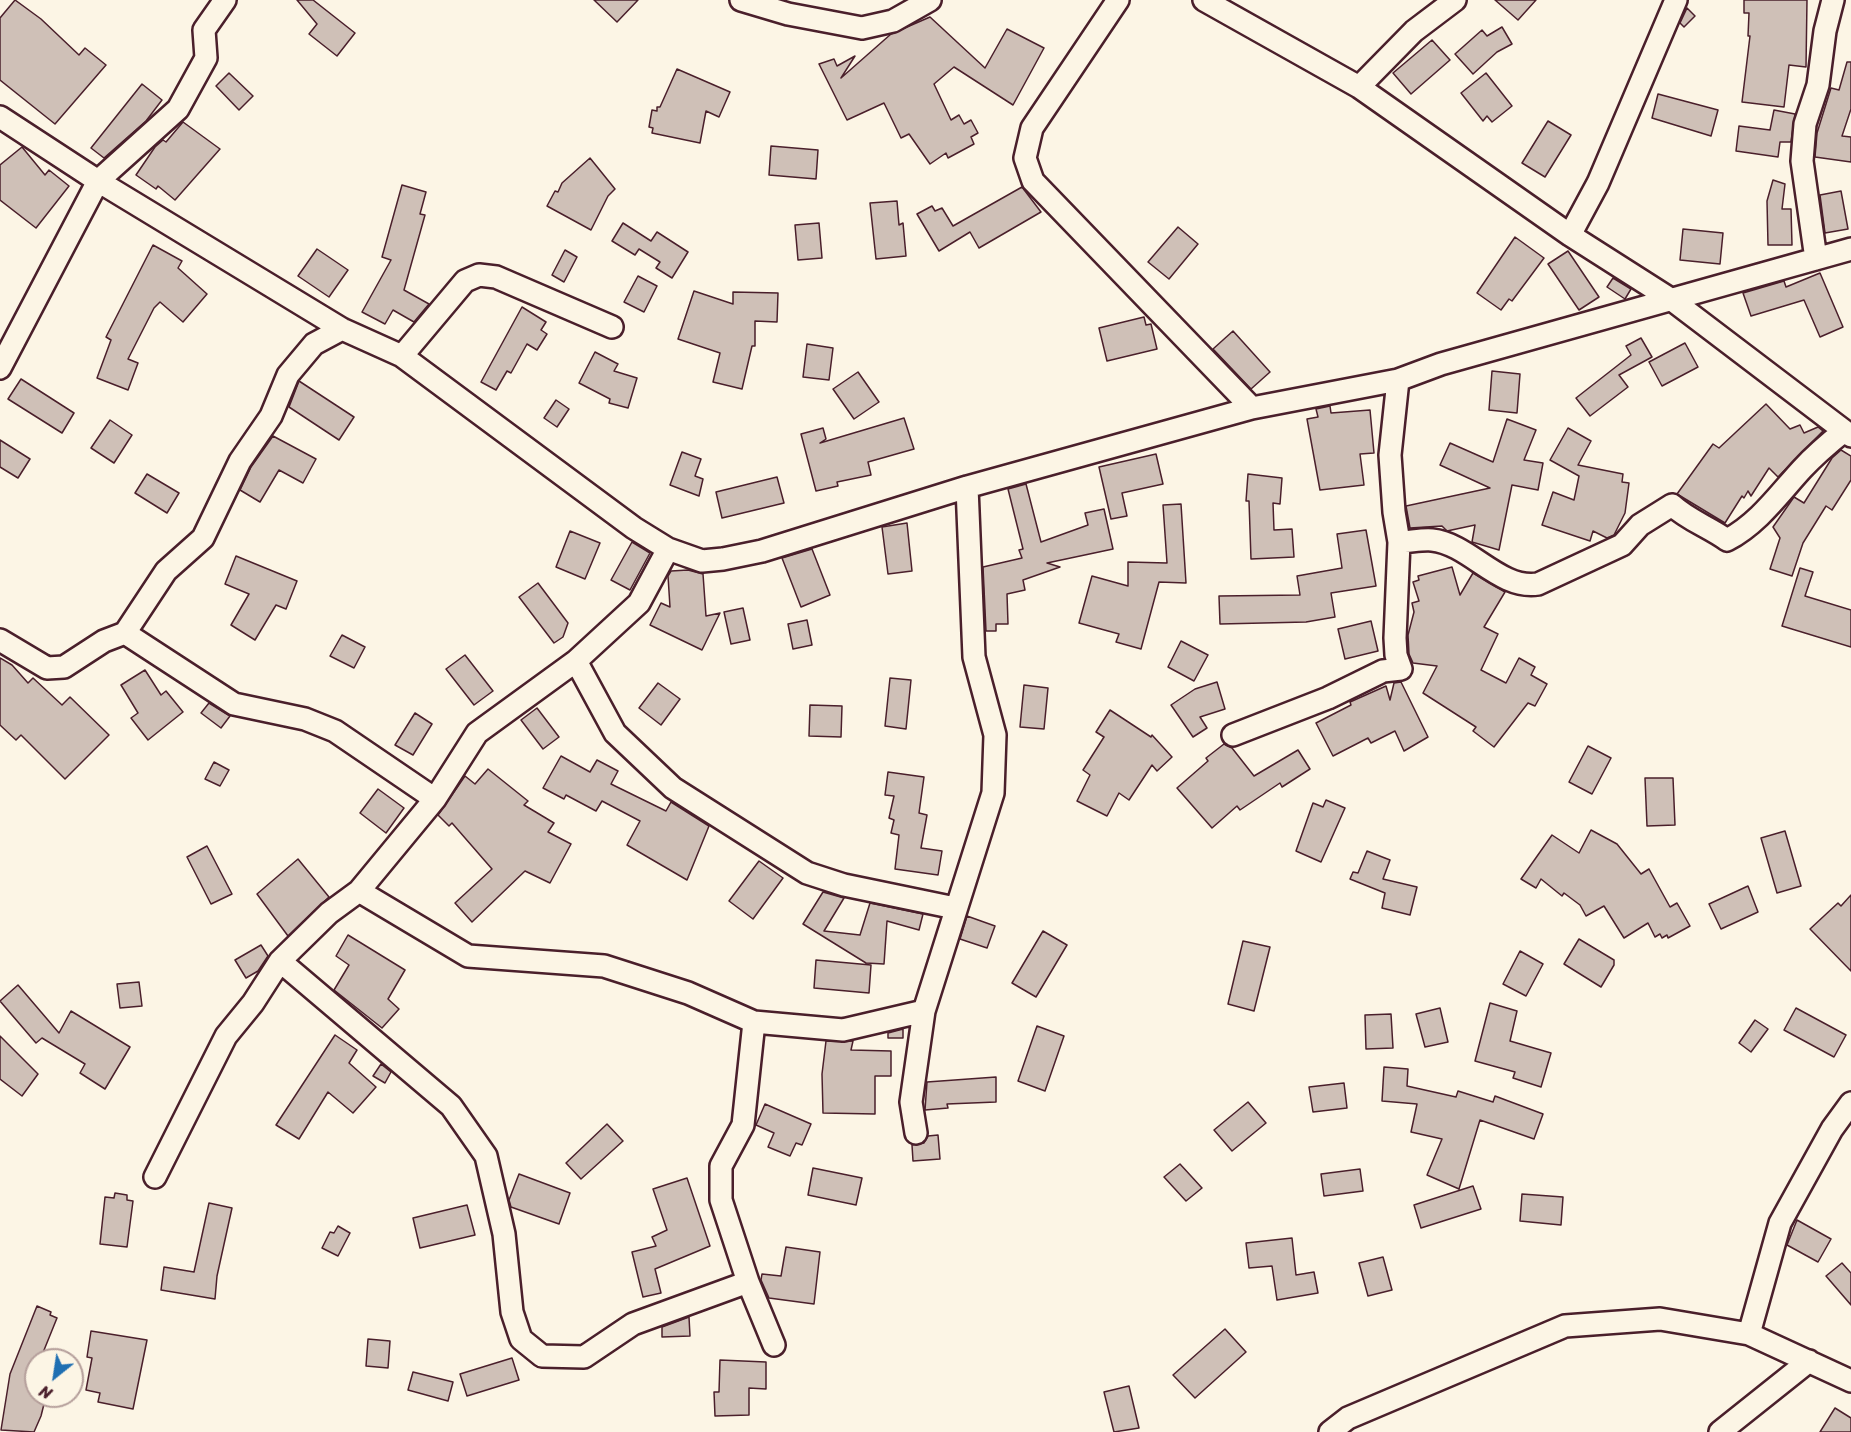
<!DOCTYPE html>
<style>
body{margin:0}
#map{position:relative;width:1851px;height:1432px;overflow:hidden;background:#fcf5e5;font-family:Sriracha,sans-serif}
canvas{display:block}
.north{position:absolute;left:24px;top:1348px;width:60px;height:60px;box-sizing:border-box;background:#fcf5e5;border:2px solid #b59f9b;border-radius:50%;rotate:210deg;font-size:16px;font-weight:700;line-height:24px;text-align:center;color:#4a1f2b}
.north::after{content:'';display:block;margin:auto;width:21px;height:27px;background:#1f6fb2;clip-path:polygon(50% 0,100% 100%,50% 72%,0 100%)}
</style>
<div id="map">
<canvas width="1851" height="1432"></canvas>
<div class="north">N</div>
</div>
<script>
const g = document.querySelector('canvas').getContext('2d');
g.lineJoin = 'round';
function fillPath(path, color) {
  g.fillStyle = color;
  g.fill(path, 'evenodd');
}
function stroke(path, color, width, dash) {
  g.strokeStyle = color;
  g.lineWidth = width;
  g.lineCap = dash ? 'butt' : 'round';
  g.setLineDash(dash || []);
  g.stroke(path);
}
const building = new Path2D(`
 M15 0 41 19 79 55 85 48 106 65 55 124 0 80V18Z
 M297 0H313L355 33 337 56 309 34 317 24Z
 M594 0H638L617 22Z
 M1495 0H1536L1518 20Z
 M1744 0H1807L1806 67 1789 65 1784 107 1742 102 1750 36H1748L1749 13H1744Z
 M1687 8 1695 16 1684 27 1680 23Z
 M930 17 985 68 1007 29 1044 48 1013 105 954 67 934 84 951 120 959 115 964 124 971 120 978 133 971 137 974 144 948 158 946 153 930 164 909 134 901 138 884 103 847 120 819 64 834 59 837 66 855 56 841 78 891 34Z
 M1502 27 1512 44 1497 52 1473 74 1455 54 1482 30 1487 36Z
 M1432 40 1450 60 1411 94 1393 73Z
 M1847 62H1851V109L1842 136 1851 137V162L1815 157 1817 133 1831 88 1839 90Z
 M677 69 730 92 719 117 706 111 700 143 652 133 653 128 649 127 652 110 657 111V107H660Z
 M229 73 253 96 239 110 216 86Z
 M1486 73 1512 106 1492 122 1487 116 1483 121 1461 93Z
 M142 84 162 100 146 121 104 158 91 148Z
 M1658 94 1718 110 1711 136 1652 118Z
 M1774 110 1795 114 1791 142H1780L1778 157 1736 151 1739 126 1770 130Z
 M1548 121 1571 135 1545 177 1522 163Z
 M183 122 220 149 175 200 158 186 156 189 136 175 155 147 163 140 166 142Z
 M771 146 818 150 816 179 769 175Z
 M22 147 45 175 49 170 69 186 36 228 0 200V165Z
 M590 158 615 189 608 196 591 230 547 206 555 191 558 192 562 183Z
 M1773 180 1785 184 1782 209H1791L1792 245H1768L1767 201Z
 M402 185 426 192 420 214 425 215 404 290 429 304 414 322 393 310 385 324 362 312 391 260 382 257Z
 M1022 187 1041 212 979 248 970 232 939 251 917 214 932 206 935 211 942 208 953 226Z
 M1841 191 1848 229 1825 233 1820 195Z
 M897 201 899 225 903 223 906 256 876 259 870 203Z
 M623 223 651 241 657 232 688 252 672 278 656 268 660 262 639 249 635 255 612 241Z
 M819 223 822 258 798 260 795 225Z
 M1178 227 1198 244 1169 279 1148 262Z
 M1683 229 1723 233 1720 264 1680 260Z
 M1515 237 1544 258 1512 301 1509 299 1501 310 1477 293Z
 M153 245 182 261 178 268 207 294 183 322 160 302 154 308 128 359 138 363 128 390 97 378 111 340 106 337Z
 M317 249 348 270 329 297 298 276Z
 M565 250 577 257 564 282 552 275Z
 M1568 251 1599 297 1579 310 1548 264Z
 M1820 273 1843 327 1820 337 1804 300 1751 316 1743 293 1784 281 1786 287Z
 M638 276 657 286 644 312 624 302Z
 M1613 278 1631 289 1625 299 1607 287Z
 M694 291 733 304V292L778 293 777 322 755 321V346H752L742 389 713 382 720 353 678 339Z
 M522 307 546 322 541 330 547 334 537 350 527 344 511 373 507 371 496 390 481 382Z
 M1144 317 1146 325 1151 324 1157 349 1107 361 1099 328Z
 M1233 331 1270 372 1251 389 1213 349Z
 M1641 338 1652 357 1619 375 1628 387 1590 416 1576 398 1631 355 1626 346Z
 M1685 343 1698 367 1662 386 1649 362Z
 M807 344 833 348 829 380 803 377Z
 M595 352 618 364 614 371 637 378 628 408 609 403 610 399 579 383Z
 M1492 371 1520 374 1517 413 1489 410Z
 M858 372 879 402 854 419 833 389Z
 M21 379 74 413 62 433 8 399Z
 M299 381 354 417 339 440 289 407Z
 M556 400 569 409 557 427 544 418Z
 M1766 404 1790 429 1800 425 1804 433 1818 427 1823 431 1778 477 1769 468 1751 496 1748 491 1744 498 1742 496 1725 523 1677 494 1713 444 1719 448Z
 M1330 406 1331 413 1370 410 1374 453 1360 454 1364 485 1320 490 1307 419 1318 417 1316 409Z
 M904 418 914 449 868 462 871 475 837 482 838 486 816 491 801 434 823 428 826 439 820 443Z
 M1507 419 1536 430 1524 460 1543 463 1538 490 1512 485 1499 550 1472 542 1475 525 1447 531 1442 526 1410 528 1406 506 1490 488 1440 465 1450 443 1493 462Z
 M110 420 132 435 114 463 91 448Z
 M1568 428 1591 441 1578 465 1623 474 1622 482 1629 483 1625 513 1614 535 1607 538 1593 531 1590 541 1542 525 1553 492 1574 500 1579 476 1550 460Z
 M273 436 316 459 303 483 279 470 260 502 240 490 251 467Z
 M0 440 30 459 18 478 0 467Z
 M1841 450 1851 456V480L1832 510 1826 506 1803 543 1792 576 1770 569 1780 538 1773 527 1794 497 1804 503 1832 458Z
 M682 452 701 459 695 476 703 479 699 496 670 485Z
 M1156 454 1163 484 1122 493 1127 516 1111 519 1099 467Z
 M147 474 179 493 167 513 135 493Z
 M1248 474 1282 478 1280 504 1273 503 1274 530 1292 529 1294 557 1251 559 1249 501H1246Z
 M777 477 784 503 722 518 716 492Z
 M1026 484 1041 542 1088 525 1085 513 1104 509 1113 549 1047 563 1060 567 1023 580 1025 590 1007 594 1008 624H996V631H986L983 567 1022 558 1019 550 1023 549 1008 489Z
 M1181 504 1186 583 1159 582 1141 649 1116 642 1119 634 1079 623 1092 576 1128 586V562L1167 563 1163 505Z
 M907 523 912 571 888 574 882 527Z
 M1366 530 1376 586 1331 593 1335 617 1306 622 1220 624 1219 596 1300 595 1297 576 1342 568 1337 534Z
 M570 531 600 543 585 579 556 567Z
 M632 542 650 553 630 590 611 580Z
 M812 549 830 595 801 607 782 558Z
 M236 556 297 581 286 609 276 605 255 640 231 625 249 594 225 584Z
 M1452 567 1460 595 1473 573 1505 592 1484 627 1498 634 1481 670 1506 683 1519 658 1535 667 1531 675 1547 684 1535 706 1528 703 1494 747 1473 731 1476 727 1423 693 1437 666 1413 663 1409 654 1408 635 1414 612 1412 603 1419 601 1413 582 1419 580 1418 576Z
 M1800 568 1813 572 1805 596 1851 610V647L1782 626Z
 M688 570 703 574 706 616 720 613 702 650 650 625 661 603 670 607 668 576 671 571Z
 M538 583 568 623 563 637 554 643 519 597Z
 M743 608 750 640 731 644 724 612Z
 M807 620 812 645 793 649 788 624Z
 M1371 621 1378 651 1345 659 1338 629Z
 M342 635 365 647 354 668 330 656Z
 M1181 641 1208 655 1194 681 1168 667Z
 M465 655 493 691 474 705 446 669Z
 M0 658 12 665 28 683 33 678 62 705 70 697 109 735 65 779 21 735 16 740 0 725Z
 M145 670 161 695 166 691 183 712 148 740 131 718 138 713 121 685Z
 M890 678 911 680 906 729 885 726Z
 M1217 682 1225 709 1200 717 1207 728 1193 737 1171 705 1195 689Z
 M1401 682 1428 737 1404 751 1395 731 1371 743 1368 738 1333 756 1316 723 1351 705 1350 702 1386 686 1390 700 1394 683Z
 M658 683 680 699 661 725 639 708Z
 M1024 685 1048 688 1044 729 1020 727Z
 M209 703 230 716 221 728 201 713Z
 M810 705 842 706 841 737 809 736Z
 M537 708 559 737 543 749 521 720Z
 M1110 710 1151 737 1152 735 1172 757 1157 771 1152 765 1129 800 1119 793 1107 816 1077 801 1090 775 1083 770 1104 737 1096 732Z
 M415 713 432 724 413 755 395 745Z
 M1224 744 1232 748 1254 776 1298 750 1310 769 1282 787 1280 783 1240 810 1237 806 1212 828 1177 788 1208 761 1206 758Z
 M1588 746 1611 758 1592 794 1569 782Z
 M561 756 590 772 597 760 618 771 611 784 666 811 671 802 709 826 687 880 627 845 640 821 602 801 596 811 566 795 564 799 543 788Z
 M214 762 229 770 220 786 205 779Z
 M488 769 528 801 524 805 554 823 548 832 571 844 550 883 525 871 472 922 455 903 492 869 452 823 449 826 438 815 465 776 475 784Z
 M888 772 924 777 919 813 927 815 921 848 942 851 938 875 895 869 899 835 891 833 894 820 889 818 894 796 885 795Z
 M1645 778H1673L1675 825 1647 826Z
 M378 789 404 808 386 833 360 813Z
 M1326 800 1345 808 1321 862 1296 851 1313 803 1323 807Z
 M1591 830 1617 844 1641 874 1649 869 1670 907 1677 903 1690 926 1668 938 1667 935 1662 938 1660 934 1655 937 1648 923 1624 938 1604 906 1586 916 1580 905 1564 893 1562 896 1541 879 1536 888 1521 879 1552 835 1579 853Z
 M1785 831 1801 886 1777 893 1761 838Z
 M207 846 232 894 211 904 187 857Z
 M1367 851 1390 860 1383 879 1417 887 1410 915 1382 908 1385 893 1350 879 1353 872 1358 873Z
 M298 859 329 897 288 936 257 894Z
 M759 861 783 878 753 919 729 901Z
 M1748 886 1758 912 1721 929 1709 904Z
 M823 892 844 898 824 931 860 935 870 903 923 914 919 930 887 921 884 964 866 963 803 924Z
 M1851 895V971L1810 929 1838 903 1841 906Z
 M967 916 995 926 987 948 960 939Z
 M1043 931 1067 945 1036 997 1012 983Z
 M348 935 405 970 388 999 399 1009 382 1028 334 990 349 965 336 956Z
 M1579 939 1614 960V965L1601 987 1564 964Z
 M1243 941 1270 947 1254 1011 1228 1004Z
 M261 945 268 956 258 971 246 978 235 960Z
 M1520 951 1543 964 1526 996 1503 984Z
 M816 960 871 965 869 993 814 988Z
 M139 982 142 1006 120 1008 117 984Z
 M18 985 59 1033 71 1011 130 1047 105 1089 80 1073 85 1064 42 1038 36 1043 0 1001Z
 M1490 1003 1517 1011 1510 1041 1551 1053 1541 1087 1513 1078 1515 1072 1475 1061Z
 M1440 1008 1448 1042 1425 1047 1416 1014Z
 M1796 1008 1846 1035 1834 1057 1784 1030Z
 M1391 1014 1393 1048 1366 1049 1365 1015Z
 M1755 1020 1768 1029 1751 1052 1739 1043Z
 M1037 1026 1064 1036 1045 1091 1018 1081Z
 M903 1029V1038H888V1033Z
 M335 1035 357 1050 349 1063 376 1087 353 1113 328 1092 299 1139 276 1125Z
 M0 1036 38 1074 22 1096 0 1079Z
 M826 1041H853L851 1050 891 1051V1076H875V1114L823 1113 822 1074Z
 M381 1064 391 1072 385 1083 373 1076Z
 M1384 1067 1408 1069 1407 1086 1456 1097 1458 1091 1493 1102 1495 1096 1543 1114 1534 1139 1480 1120 1459 1189 1427 1175 1442 1139 1411 1132 1417 1104 1382 1101Z
 M996 1077V1102L947 1104 948 1108 925 1110 927 1082Z
 M1344 1083 1347 1108 1313 1112 1309 1087Z
 M1248 1102 1266 1123 1232 1151 1214 1130Z
 M765 1104 811 1124 802 1145 796 1143 790 1156 768 1147 774 1133 756 1125Z
 M607 1124 623 1141 581 1179 566 1163Z
 M938 1135 940 1159 913 1161 912 1145 924 1143 928 1136Z
 M1180 1164 1202 1188 1186 1201 1164 1177Z
 M813 1168 862 1178 856 1205 808 1195Z
 M1360 1169 1363 1191 1324 1196 1321 1174Z
 M519 1174 570 1193 559 1224 511 1207 509 1200Z
 M687 1178 710 1246 655 1269 661 1293 643 1297 632 1252 656 1246 652 1237 667 1230 653 1189Z
 M1473 1186 1481 1209 1421 1228 1414 1205Z
 M115 1193 127 1195V1200L133 1201 127 1247 100 1244 105 1197 114 1198Z
 M1522 1194 1563 1197 1561 1225 1520 1221Z
 M209 1203 232 1208 217 1276 215 1299 161 1290 164 1267 194 1272Z
 M467 1205 475 1235 420 1248 413 1218Z
 M1797 1220 1831 1239 1818 1262 1787 1245Z
 M338 1226 350 1233 338 1256 322 1248 330 1232 334 1233Z
 M1292 1238 1296 1275 1314 1272 1318 1293 1277 1300 1272 1266 1249 1268 1246 1243Z
 M786 1247 820 1252 814 1304 769 1298 761 1280 762 1274 781 1276Z
 M1383 1257 1392 1290 1368 1296 1359 1263Z
 M1842 1263 1851 1273V1305L1826 1276Z
 M37 1306 51 1312 50 1315 57 1318 40 1360H36V1396H46L41 1416 34 1432 1 1430 10 1374Z
 M689 1317 690 1336 662 1337V1327Z
 M1225 1329 1246 1352 1195 1398 1173 1375Z
 M91 1331 147 1340 133 1409 98 1402 100 1393 86 1390 92 1358 87 1357Z
 M368 1339 390 1341 388 1368 366 1366Z
 M512 1358 519 1380 467 1396 460 1374Z
 M720 1360 766 1362V1389L749 1388V1415L715 1416 714 1392H719Z
 M413 1372 453 1382 448 1401 408 1390Z
 M1129 1386 1139 1428 1114 1432 1104 1392Z
 M1835 1408 1851 1418V1432H1820Z`);
const minor = new Path2D(`
 M741 0 788 14 862 28 893 21 930 0
 M1118 0 1032 128 1025 158 1033 181 1252 408
 M1204 0 1359 87 1570 235 1672 300 1851 436
 M1359 87 1414 31 1455 0
 M0 117 98 181 342 329 402 356 634 528 668 549 702 561 723 559 762 551 967 487 1252 408 1398 380 1441 364 1851 249
 M1570 235 1598 183 1676 0
 M1816 259 1802 161 1805 124 1818 85 1825 31 1833 0
 M402 356 465 281 479 275 496 277 612 327
 M0 368 98 181 178 109 206 58 204 30 225 0
 M1399 542C1409 542 1422 539 1432 540 1470 544 1499 590 1538 584L1622 545 1640 525 1672 505C1688 520 1709 527 1727 540 1758 524 1779 494 1802 469 1815 455 1829 443 1844 431
 M125 633 166 571 203 538 240 461 271 416 288 375 314 344 342 329
 M0 640 47 668 64 667 104 641 125 633 234 704 305 719 335 731 435 799
 M576 661 615 733 673 788 807 873 844 885 955 908
 M1233 735 1328 698 1383 671 1401 669 1396 655 1395 638 1399 542 1394 512 1390 455 1398 380
 M359 891 468 956 604 966 688 993 754 1022 843 1030 924 1011
 M280 961 451 1106 486 1156 504 1234 512 1312 521 1339 542 1356 584 1357 633 1324 748 1282
 M754 1022 743 1125 721 1166V1200L748 1282 774 1345
 M916 1133 911 1102 924 1011 993 793 995 735 974 657 967 487
 M155 1177 226 1036 253 1003 280 961 329 913 359 891 435 799 477 733 576 661 639 603 668 549
 M1749 1334 1780 1223 1832 1129 1851 1103
 M1330 1432 1348 1418 1565 1326 1660 1319 1749 1334 1851 1381
 M1720 1432 1809 1361`);
fillPath(building, '#cfc0b7');
stroke(building, '#4a1f2b', 1.5);
stroke(minor, '#4a1f2b', 26);
stroke(minor, '#fcf5e5', 21);
</script>
